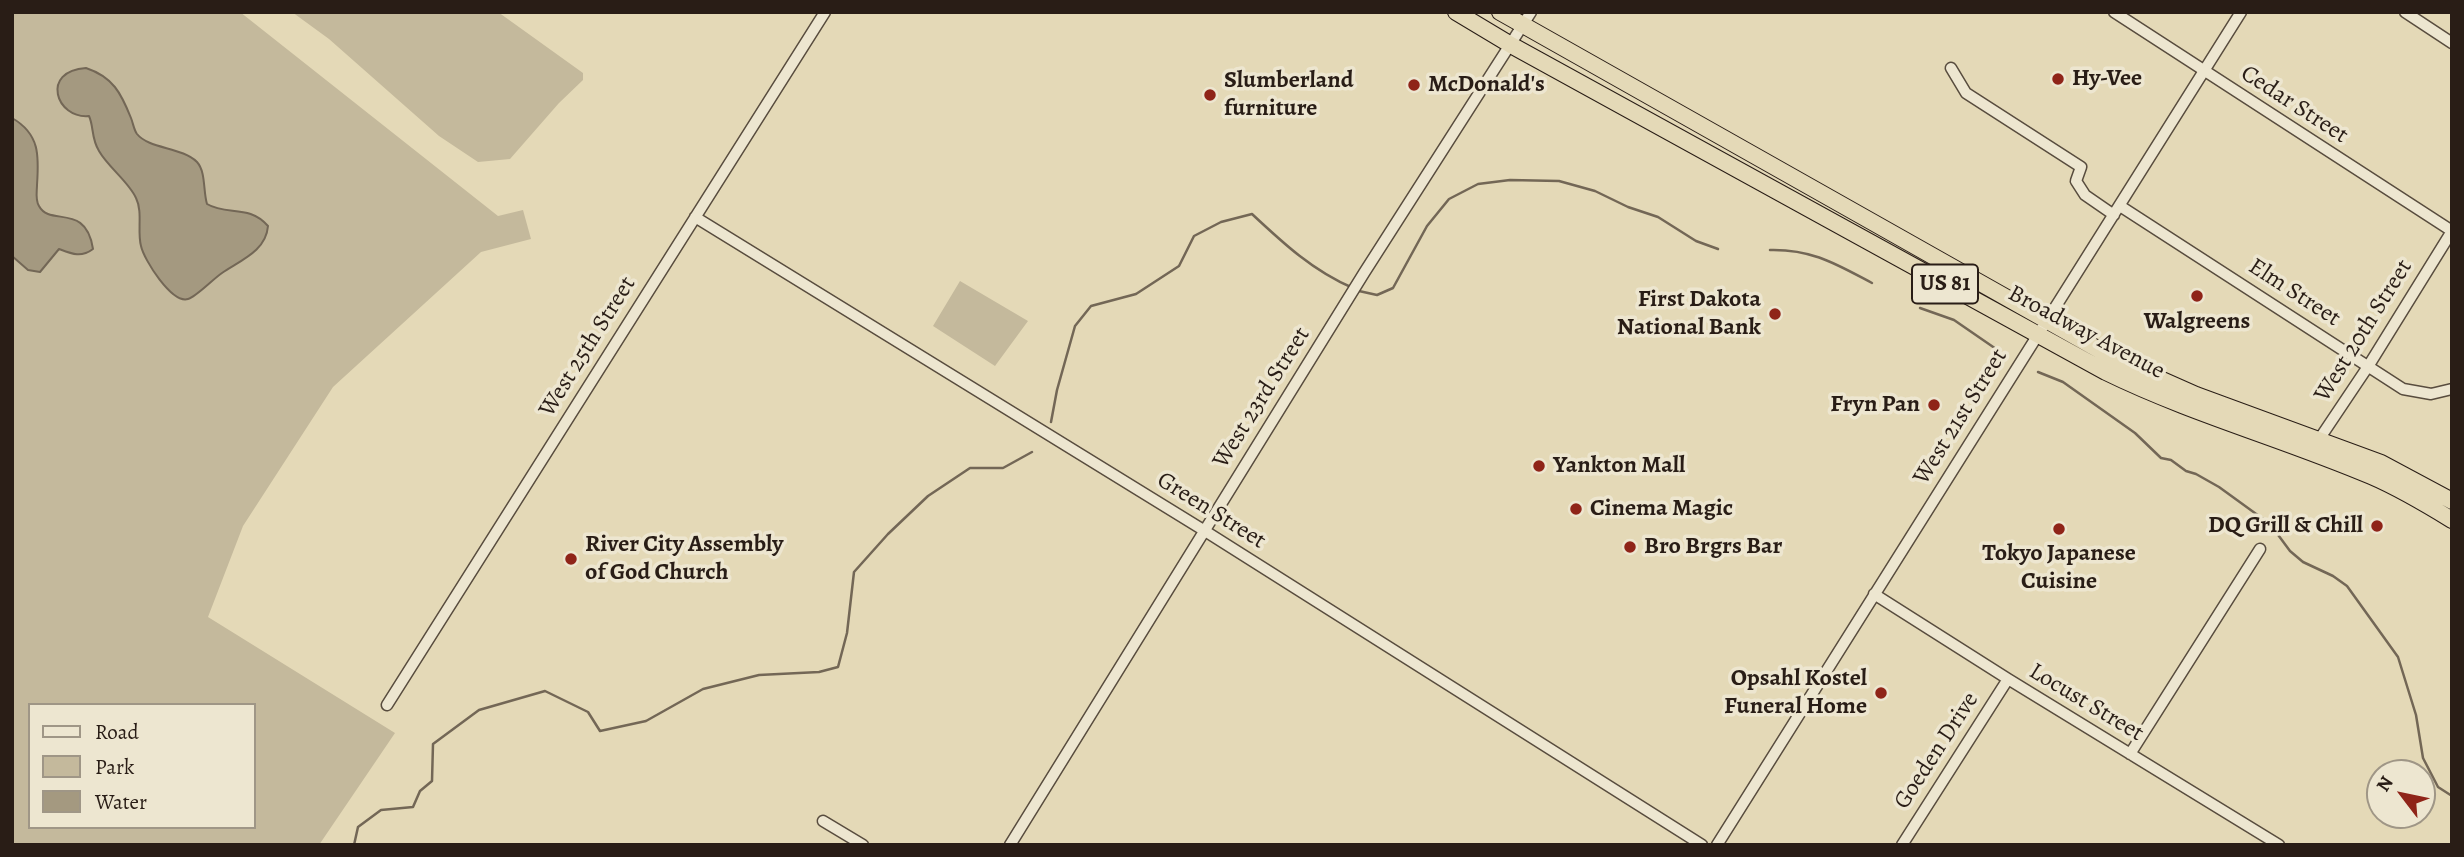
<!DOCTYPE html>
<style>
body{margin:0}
#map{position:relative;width:2464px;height:857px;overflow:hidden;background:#e4d9b7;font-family:Alegreya,serif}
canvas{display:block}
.frame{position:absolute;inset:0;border:14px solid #291d16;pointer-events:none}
.legend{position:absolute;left:28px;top:703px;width:228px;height:126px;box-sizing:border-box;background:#ede6d0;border:2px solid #9f9686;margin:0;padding:9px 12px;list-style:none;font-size:21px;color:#291d16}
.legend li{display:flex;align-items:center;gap:14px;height:35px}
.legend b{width:35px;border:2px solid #9f9686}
.north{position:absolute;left:2366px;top:759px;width:70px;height:70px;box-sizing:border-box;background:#ede6d0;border:2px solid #9f9686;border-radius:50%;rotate:302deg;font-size:19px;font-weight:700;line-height:28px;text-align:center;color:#291d16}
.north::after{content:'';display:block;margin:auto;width:24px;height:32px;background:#8f2418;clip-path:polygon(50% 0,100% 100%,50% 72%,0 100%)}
</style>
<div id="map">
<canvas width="2464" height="857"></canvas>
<div class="frame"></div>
<ul class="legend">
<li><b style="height:9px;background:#ede6d0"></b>Road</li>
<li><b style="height:19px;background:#c4b99c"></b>Park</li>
<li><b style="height:19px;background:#a49980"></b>Water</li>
</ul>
<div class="north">N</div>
</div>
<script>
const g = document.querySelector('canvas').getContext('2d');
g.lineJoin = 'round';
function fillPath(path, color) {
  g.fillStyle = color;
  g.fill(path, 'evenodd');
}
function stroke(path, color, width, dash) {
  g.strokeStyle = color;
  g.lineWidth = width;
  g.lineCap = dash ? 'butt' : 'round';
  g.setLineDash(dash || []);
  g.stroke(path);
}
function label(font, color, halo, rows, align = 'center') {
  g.font = font + ' Alegreya,serif';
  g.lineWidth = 7;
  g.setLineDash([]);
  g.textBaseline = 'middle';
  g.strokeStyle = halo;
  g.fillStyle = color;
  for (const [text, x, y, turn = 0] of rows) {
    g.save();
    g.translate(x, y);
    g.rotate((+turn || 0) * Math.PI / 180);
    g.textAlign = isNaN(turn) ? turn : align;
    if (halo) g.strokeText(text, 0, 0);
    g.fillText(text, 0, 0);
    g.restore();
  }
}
const green = new Path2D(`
 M12 12H240L498 216 523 210 531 239 481 252 333 387 243 526 208 617 395 733 319 845H12ZM30 705H254V827H30Z
 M292 12H498L583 73V80L559 103 510 159 478 162 439 136 329 39Z
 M960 281 1028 321 995 366 933 326Z`);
const water = new Path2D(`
 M86 68C113 77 121 93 131 118 133 123 134 130 137 134 149 149 182 147 197 162 206 172 203 191 207 204 227 216 249 204 268 226 266 251 241 260 222 273 213 279 196 297 188 299 172 304 144 260 141 246 137 231 143 212 136 198 129 182 108 167 99 151 91 138 94 127 89 116 56 119 40 71 86 68Z
 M12 118C40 134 39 156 37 185 37 191 35 200 39 206 50 227 86 202 93 249 81 258 72 254 59 249L40 272 28 270 12 256Z`);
const stream = new Path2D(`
 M1770 250C1812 249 1836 264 1872 283
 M1359 291 1377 295 1393 288 1427 226 1449 199 1478 184 1510 180 1559 181 1595 191 1628 207 1658 217 1696 241 1718 249
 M1920 308 1954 320 1999 351
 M2038 372 2063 382 2135 433 2161 458 2171 460 2186 471 2196 474 2219 487 2270 524 2290 551 2303 562 2333 576 2347 586 2398 657 2416 715 2423 758 2438 787 2452 796
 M1051 422 1057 390 1075 326 1091 306 1136 294 1179 266 1194 236 1221 222 1252 214C1283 243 1313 271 1353 288
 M354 845 358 827 381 810 413 807 420 791 432 781 433 744 479 710 545 691 588 712 600 731 646 721 703 689 759 675 819 672 838 667 847 633 854 572 888 534 928 496 970 468H1003L1032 452`);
const minor = new Path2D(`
 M2114 12 2452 231
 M2405 12 2452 43
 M1951 68 1966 93 2081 167 2076 181 2085 195 2114 215
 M2120 206 2403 389 2431 394 2452 389
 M695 217 1205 531 1702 845
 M2316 444 2369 365 2452 231
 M1874 594 2008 679 2279 845
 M387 705 825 12
 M2130 754 2260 549
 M823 821 863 845
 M1010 845 1364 273 1531 12
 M1717 845 2241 12
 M1902 845 2008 679`);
const highway = new Path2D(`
 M1456 12 1511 45 2106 372C2192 414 2284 439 2371 476 2399 488 2426 504 2452 520
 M1500 12 2117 360 2196 395 2381 463 2452 501`);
const markers = [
 [2058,79,7,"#8f2418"],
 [1414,85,7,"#8f2418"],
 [1210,95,7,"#8f2418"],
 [2197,296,7,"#8f2418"],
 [1775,314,7,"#8f2418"],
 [1934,405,7,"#8f2418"],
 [1539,466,7,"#8f2418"],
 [1576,509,7,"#8f2418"],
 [2377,526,7,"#8f2418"],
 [2059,529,7,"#8f2418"],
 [1630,547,7,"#8f2418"],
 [571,559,7,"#8f2418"],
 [1881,693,7,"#8f2418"]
];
const shields = [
 [1945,284,66]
];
const shieldNames = [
 ["US 81",1945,284]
];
const poiNames = [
 ["Hy-Vee",2072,79],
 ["Slumberland",1224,81],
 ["furniture",1224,109],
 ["McDonald's",1428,85],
 ["First Dakota",1761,300,"right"],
 ["National Bank",1761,328,"right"],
 ["Walgreens",2197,322,"center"],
 ["Fryn Pan",1920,405,"right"],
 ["Yankton Mall",1553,466],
 ["Cinema Magic",1590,509],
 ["DQ Grill & Chill",2363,526,"right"],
 ["River City Assembly",585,545],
 ["of God Church",585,573],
 ["Bro Brgrs Bar",1644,547],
 ["Tokyo Japanese",2059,554,"center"],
 ["Cuisine",2059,582,"center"],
 ["Opsahl Kostel",1867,679,"right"],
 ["Funeral Home",1867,707,"right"]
];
const streetNames = [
 ["Cedar Street",2294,105,33],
 ["Elm Street",2294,293,33],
 ["West 20th Street",2364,331,-58],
 ["Broadway Avenue",2086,333,28],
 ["West 25th Street",588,347,-58],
 ["West 23rd Street",1262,398,-58],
 ["West 21st Street",1961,417,-58],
 ["Green Street",1211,511,32],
 ["Locust Street",2086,703,31],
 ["Goeden Drive",1937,751,-57]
];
fillPath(green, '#c4b99c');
fillPath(water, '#a49980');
stroke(water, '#736756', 2);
stroke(stream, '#736756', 2.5);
stroke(minor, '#584c3e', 13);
stroke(highway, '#291d16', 18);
stroke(minor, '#ede6d0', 10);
stroke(highway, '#e4d9b7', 16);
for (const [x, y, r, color] of markers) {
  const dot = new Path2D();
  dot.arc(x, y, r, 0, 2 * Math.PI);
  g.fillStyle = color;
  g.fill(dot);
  stroke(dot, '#ede6d0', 2.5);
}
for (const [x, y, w] of shields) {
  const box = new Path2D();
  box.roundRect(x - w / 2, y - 19.5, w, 39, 5);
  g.fillStyle = '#ede6d0';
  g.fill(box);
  stroke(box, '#291d16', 2);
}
label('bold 23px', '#291d16', null, shieldNames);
label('bold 24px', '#291d16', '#ede6d0', poiNames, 'left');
label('24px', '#291d16', '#ede6d0', streetNames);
</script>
